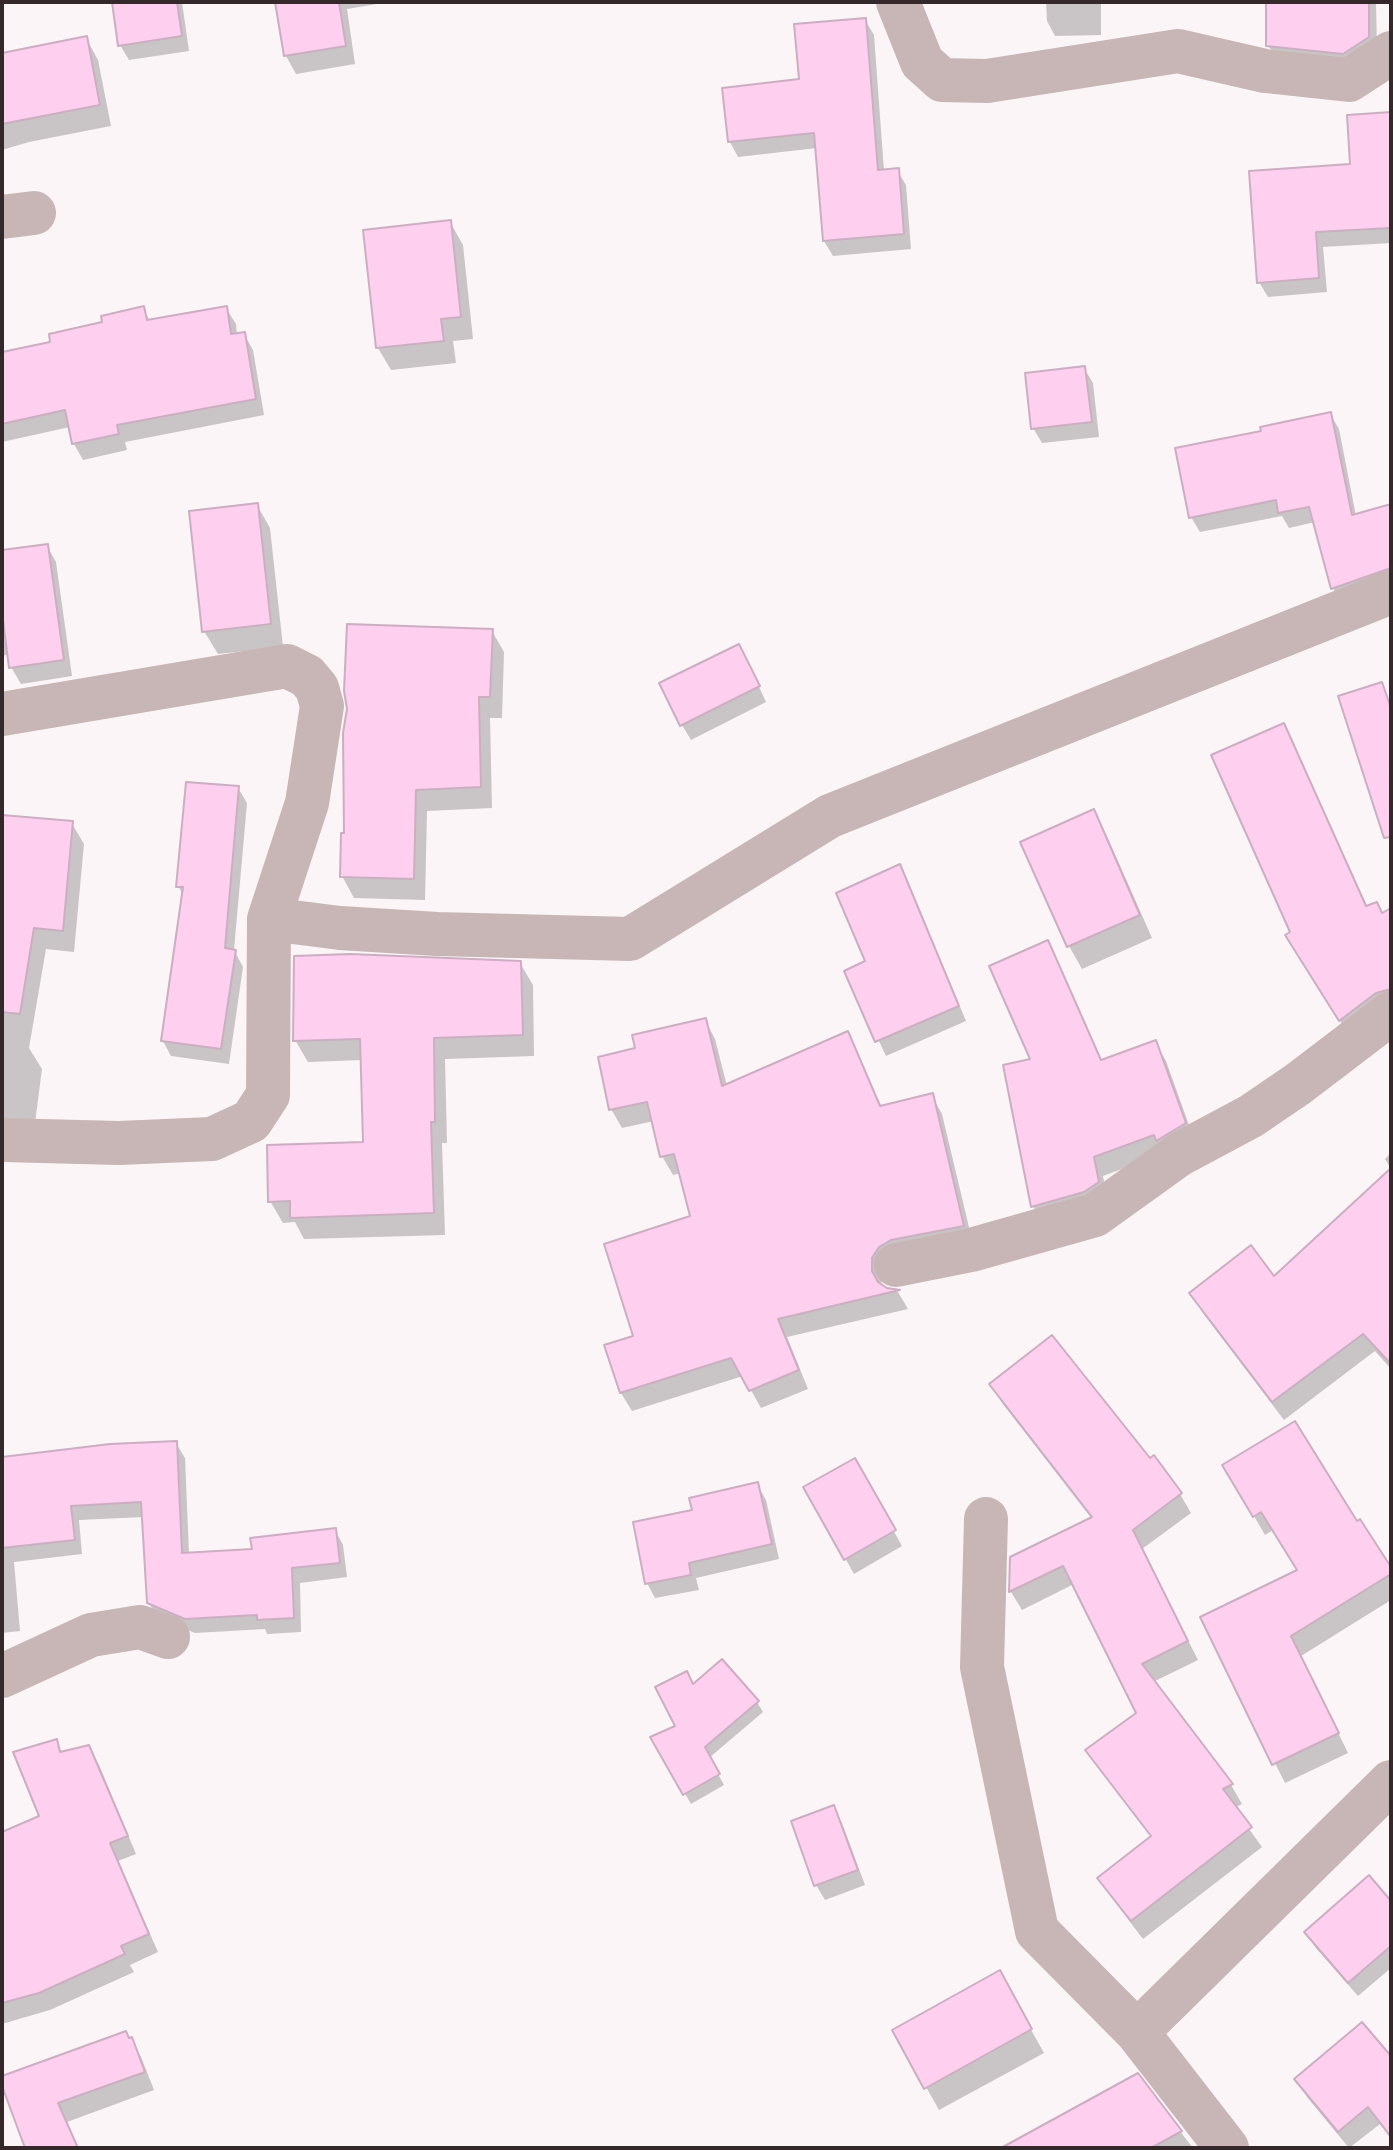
<!DOCTYPE html>
<style>
body{margin:0}
#map{position:relative;width:1393px;height:2150px;overflow:hidden;background:#fcf5f7;font-family:"Fira Sans Condensed",sans-serif}
canvas{display:block}
.frame{position:absolute;inset:0;border:4px solid #35282b;pointer-events:none}
</style>
<div id="map">
<canvas width="1393" height="2150"></canvas>
<div class="frame"></div>
</div>
<script>
const g = document.querySelector('canvas').getContext('2d');
g.lineJoin = 'round';
function fillPath(path, color) {
  g.fillStyle = color;
  g.fill(path, 'evenodd');
}
function stroke(path, color, width, dash) {
  g.strokeStyle = color;
  g.lineWidth = width;
  g.lineCap = dash ? 'butt' : 'round';
  g.setLineDash(dash || []);
  g.stroke(path);
}
const shadow = new Path2D(`
 M114 2H182L189 51 129 60 120 45Z
 M277 2H389L347 9 355 64 296 74 286 56Z
 M1046 2H1101V35L1055 36 1047 21Z
 M1268 2H1376L1377 53 1352 69 1277 60 1268 45Z
 M865 20 874 35 884 171 897 170 906 185 911 249 833 256 824 241 817 148 738 157 730 142 801 81Z
 M86 38 98 60 111 126 29 142 2 150V55Z
 M1391 114V243L1323 247 1327 292 1268 297 1259 282Z
 M450 222 463 245 473 339 453 341 456 363 391 370 378 348Z
 M226 308 236 324 237 335 244 334 253 350 264 415 125 442 127 450 83 460 74 444 70 427 2 442V354L53 343 143 309 150 321Z
 M1084 368 1093 383 1099 437 1042 443 1033 428Z
 M1330 414 1339 429 1356 516 1391 506V584L1341 603 1333 588 1315 522 1289 528 1282 516 1200 532 1191 517 1264 433Z
 M257 505 270 528 283 647 218 654 204 631Z
 M47 546 56 562 72 676 21 684 11 667 10 654 2 656V552Z
 M492 631 504 652 502 718H490L492 808 427 811 425 900 354 898 342 876 346 835 349 709Z
 M747 661 766 702 691 740 682 725Z
 M1283 725 1294 745 1368 908 1382 915 1391 911V1011L1352 1040 1299 955 1292 932Z
 M238 788 247 803 234 950 243 967 229 1064 171 1056 163 1041 184 896 178 886Z
 M1093 811 1106 834 1152 938 1082 969 1069 946 1023 843Z
 M2 817 71 822 84 844 74 952 46 949 29 1048 42 1069 35 1123 2 1119Z
 M899 867 908 882 966 1021 886 1056 847 972 868 962Z
 M1048 943 1102 1061 1155 1042 1166 1061 1195 1142 1103 1176 1108 1201 1044 1225 1033 1206 1032 1061Z
 M520 963 533 985 534 1056 445 1059 447 1143H442L445 1235 304 1239 295 1222 283 1223 270 1201 365 1144 362 1060 308 1062 295 1040Z
 M705 1020 715 1039 727 1086 847 1034 882 1107 932 1096 942 1114 973 1244 882 1277 881 1287 898 1292 908 1309 787 1337 808 1389 761 1408 743 1376 632 1411 621 1393 635 1337 693 1217 681 1173 673 1175 662 1156 654 1121 622 1128 611 1109 638 1050Z
 M1391 1153V1169L1385 1159Z
 M1391 1170V1369L1375 1351 1284 1420 1202 1312 1192 1293 1273 1279Z
 M991 1384 1149 1461 1180 1494 1191 1513 1142 1549 1198 1660 1153 1682 1231 1785 1242 1804 1234 1808 1262 1847 1143 1939 1111 1897 1100 1879 1152 1838 1099 1769 1088 1750 1139 1714 1074 1584 1022 1610 1011 1592 1012 1558 1092 1519 1002 1403Z
 M176 1443 185 1458 189 1554 254 1551 335 1530 343 1545 347 1577 300 1583 301 1632 267 1634 265 1629 195 1633 158 1618 149 1603 144 1517 79 1520 82 1554 14 1562 20 1631 2 1633V1460Z
 M854 1460 902 1546 854 1574 806 1488Z
 M1225 1466 1356 1524 1391 1571V1600L1301 1656 1348 1753 1285 1783 1202 1618 1299 1571 1273 1530 1265 1535Z
 M757 1484 766 1500 779 1559 696 1578 699 1590 655 1598 647 1583 694 1512Z
 M693 1686 757 1702 763 1712 709 1758 724 1785 691 1804 653 1738 678 1727Z
 M56 1742 63 1754 88 1747 99 1765 136 1854 118 1861 158 1952 130 1965 134 1972 50 2010 2 2024V1834L42 1817Z
 M833 1807 842 1823 865 1885 825 1900 816 1885Z
 M1391 1904V1968L1358 1996 1315 1947 1306 1932Z
 M1012 1996 1044 2053 939 2110 894 2030Z
 M131 2039 141 2057 154 2090 67 2122 78 2148H27L2 2078Z
 M1391 2059V2139L1380 2124 1349 2148 1307 2097 1296 2079Z
 M1137 2076 1193 2148H1047Z`);
const building = new Path2D(`
 M112 2H177L182 36 118 46Z
 M275 2H339L346 46 284 56Z
 M1266 2H1369V37L1343 54 1266 46Z
 M866 18 878 170 899 168 904 234 823 241 814 133 728 142 722 88 799 79 794 24Z
 M87 36 100 105 2 124V53Z
 M1391 112V228L1316 232 1319 278 1257 283 1249 171 1350 164 1347 115Z
 M451 220 461 317 441 319 444 341 376 348 363 230Z
 M144 306 147 320 227 306 231 334 245 332 256 399 117 425 119 434 72 444 65 410 2 424V352L50 342 49 334 102 322 101 316Z
 M1085 366 1092 422 1031 429 1025 373Z
 M1331 412 1352 515 1391 504V568L1331 589 1309 507 1278 513 1276 500 1189 518 1175 448 1261 431 1260 427Z
 M258 503 271 624 202 632 189 511Z
 M48 544 64 660 9 668 2 612V550Z
 M347 624 493 629 490 697H479L481 787 416 790 414 879 340 877 341 833H344L343 733 347 709 344 691Z
 M739 644 760 686 680 726 659 683Z
 M1382 682 1391 708V837L1384 838 1338 696Z
 M1284 723 1366 906 1377 902 1382 913 1391 908V989L1376 993 1339 1021 1285 935 1290 932 1211 755Z
 M186 782 239 786 225 948 236 950 221 1049 161 1041 183 887H176Z
 M1094 809 1140 915 1067 947 1020 842Z
 M2 815 73 821 63 931 34 928 20 1014 2 1012Z
 M900 864 959 1006 875 1042 844 971 865 961 836 893Z
 M1048 940 1101 1060 1156 1040 1186 1123 1156 1141 1154 1135 1094 1157 1099 1182 1084 1192 1031 1207 1003 1065 1030 1059 989 966Z
 M350 954 521 961 523 1035 434 1038 435 1122H431L434 1213 290 1218V1201L268 1202 267 1145 363 1142 360 1039 293 1041 294 956Z
 M706 1018 722 1086 848 1031 880 1106 933 1093 964 1226 891 1240 879 1247 872 1258V1271L878 1282 887 1288 900 1290 778 1319 799 1370 749 1391 731 1358 620 1393 604 1345 633 1336 604 1244 690 1216 674 1154 660 1157 647 1102 609 1110 598 1057 635 1048 632 1035Z
 M1391 1168V1364L1363 1334 1272 1402 1189 1293 1251 1245 1274 1276Z
 M1052 1335 1150 1458 1154 1455 1182 1493 1133 1530 1188 1641 1142 1664 1233 1784 1223 1789 1252 1827 1131 1921 1097 1878 1151 1836 1085 1750 1136 1713 1063 1566 1009 1592 1010 1557 1092 1517 989 1384Z
 M1295 1421 1357 1521 1360 1519 1391 1567V1574L1291 1636 1339 1733 1272 1765 1200 1617 1297 1570 1261 1512 1253 1517 1222 1465Z
 M177 1441 182 1553 252 1549 250 1538 336 1528 340 1563 292 1568 294 1618 257 1620V1615L185 1619 147 1603 141 1502 71 1506 75 1540 2 1548V1457L110 1444Z
 M855 1458 896 1530 844 1560 803 1487Z
 M758 1482 772 1544 689 1563 691 1575 645 1584 633 1522 692 1510 689 1498Z
 M722 1659 759 1701 705 1747 720 1774 683 1795 650 1737 675 1726 655 1687 687 1671 693 1684Z
 M57 1739 60 1752 89 1745 128 1836 110 1843 149 1934 121 1946 125 1954 39 1993 2 2003V1832L39 1816 13 1752Z
 M834 1805 858 1870 814 1886 791 1821Z
 M1369 1875 1391 1901V1946L1348 1983 1304 1932Z
 M1000 1970 1032 2029 924 2089 892 2030Z
 M1362 2022 1391 2056V2137L1368 2107 1338 2132 1294 2079Z
 M126 2031 129 2038 132 2037 145 2072 58 2103 78 2148H25L2 2086V2076Z
 M1138 2073 1182 2131 1151 2148H1001Z`);
const minor = new Path2D(`
 M898 2 922 62 942 80 987 81 1178 51 1265 71 1349 80 1391 53
 M2 217 34 213
 M2 714 287 666 307 676 317 688 322 706 307 803 269 919 268 1095 251 1121 212 1139 119 1143 2 1140
 M269 919 340 928 437 934 630 939 830 816 1391 592
 M896 1265 971 1250 1095 1215 1180 1154 1251 1116 1298 1084 1391 1013
 M986 1519 982 1667 1037 1931 1137 2032 1227 2148
 M2 1676 91 1635 140 1627 168 1637
 M1137 2032 1391 1782`);
fillPath(shadow, '#0003');
fillPath(building, '#fecfee');
stroke(building, '#cbaec1', 2);
stroke(minor, '#c7b6b5', 44);
</script>
